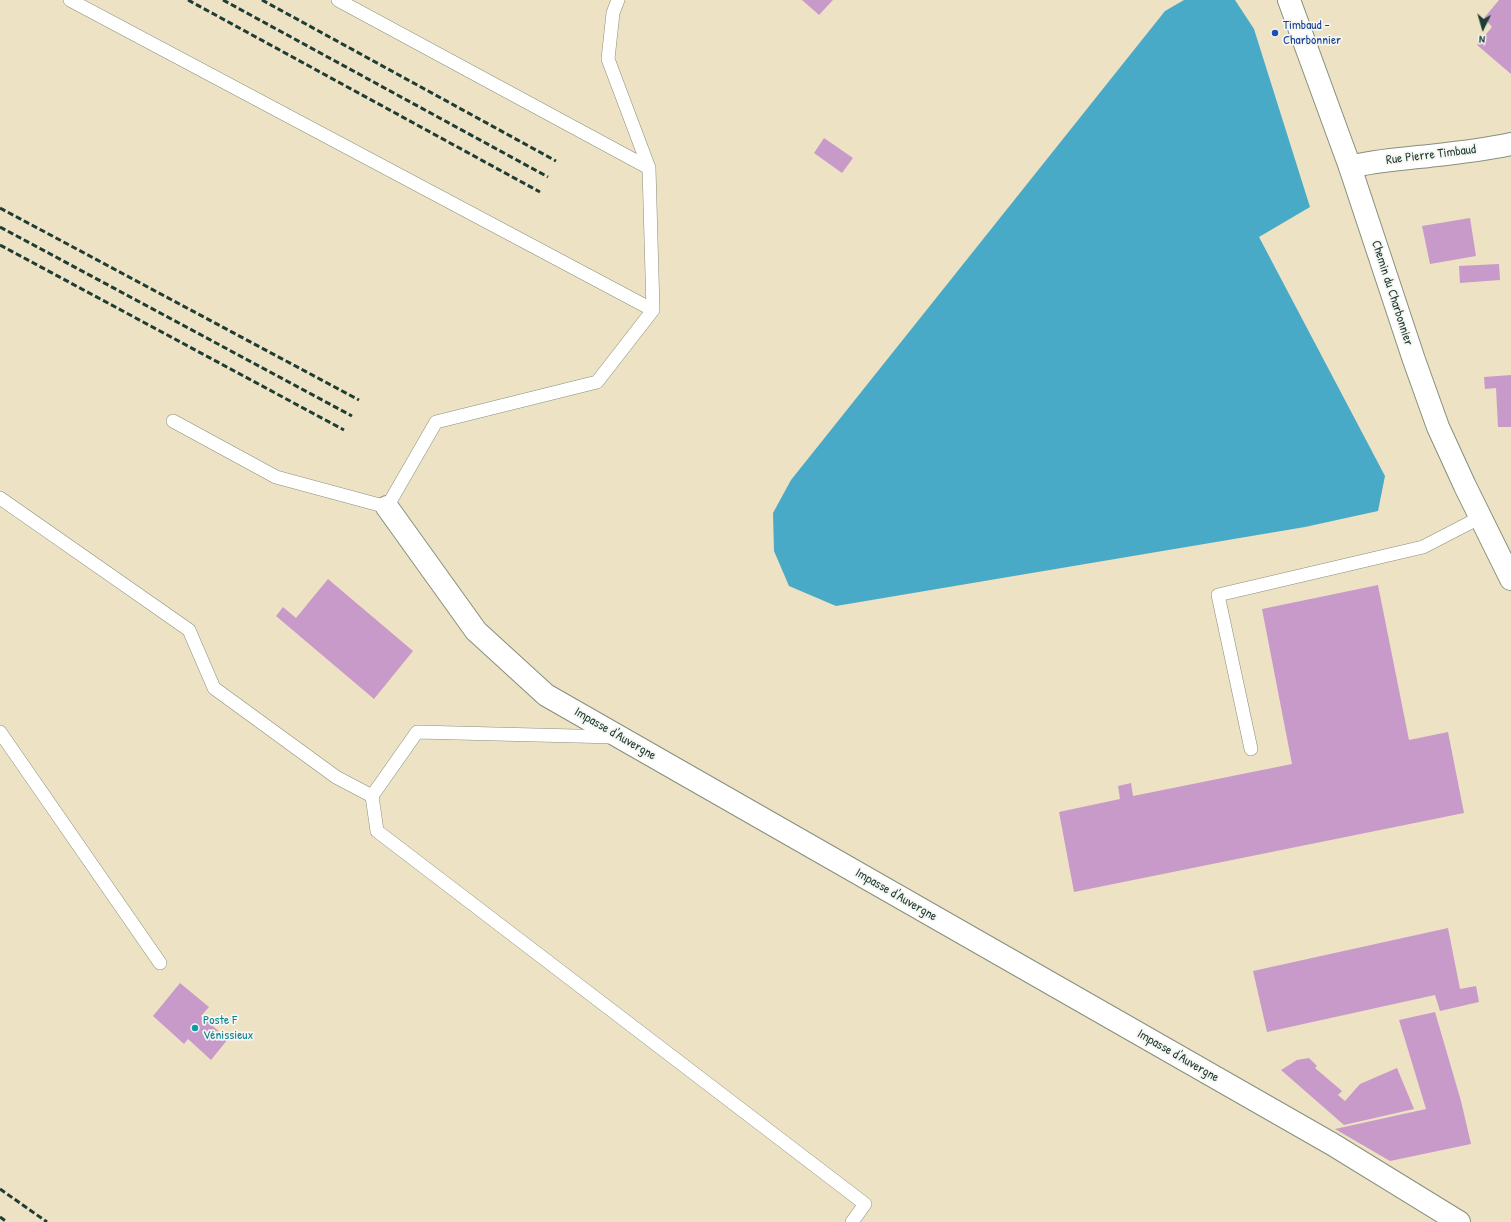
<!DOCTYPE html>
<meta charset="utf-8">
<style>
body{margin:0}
#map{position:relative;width:1511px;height:1222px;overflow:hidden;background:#ede2c4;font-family:"Patrick Hand",sans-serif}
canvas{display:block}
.north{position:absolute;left:1463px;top:8px;width:40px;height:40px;-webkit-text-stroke:3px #f6f6f2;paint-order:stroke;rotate:185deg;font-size:11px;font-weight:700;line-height:16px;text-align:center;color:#1f3d34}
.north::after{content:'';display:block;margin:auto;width:14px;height:18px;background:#1f3d34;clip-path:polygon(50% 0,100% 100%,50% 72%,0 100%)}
</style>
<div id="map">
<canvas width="1511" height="1222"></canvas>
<div class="north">N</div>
</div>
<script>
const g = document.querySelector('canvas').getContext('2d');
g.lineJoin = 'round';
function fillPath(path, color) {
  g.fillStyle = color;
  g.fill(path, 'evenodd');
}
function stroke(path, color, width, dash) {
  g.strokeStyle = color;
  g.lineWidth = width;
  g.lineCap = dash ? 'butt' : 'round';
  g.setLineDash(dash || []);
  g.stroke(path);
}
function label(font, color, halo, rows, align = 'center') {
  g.font = font + ' "Patrick Hand",sans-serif';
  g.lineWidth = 3.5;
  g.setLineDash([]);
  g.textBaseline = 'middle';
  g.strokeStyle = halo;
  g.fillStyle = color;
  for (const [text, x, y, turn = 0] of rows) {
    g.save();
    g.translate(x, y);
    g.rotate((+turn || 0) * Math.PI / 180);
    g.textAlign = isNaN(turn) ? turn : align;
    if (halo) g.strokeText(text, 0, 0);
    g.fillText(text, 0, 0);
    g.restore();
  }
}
const water = new Path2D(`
 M1184 0H1235L1254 29 1310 207 1259 237 1385 476 1378 511 1305 527 836 606 789 586 774 551 773 513 791 480 1165 11Z`);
const building = new Path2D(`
 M802 0H833L819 15Z
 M1499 0H1511V74L1477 45 1492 27 1484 18Z
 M824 138 853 158 842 173 814 153Z
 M1470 218 1476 256 1430 264 1422 226Z
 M1499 264 1500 280 1460 283 1459 266Z
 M1511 375V427H1498L1496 388 1485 389 1484 377Z
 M328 579 413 651 374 699 276 616 283 607 296 618Z
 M1378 585 1409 740 1448 732 1464 813 1074 892 1059 812 1120 799 1118 786 1131 783 1133 796 1292 764 1262 609Z
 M1448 928 1460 989 1476 986 1479 1002 1440 1011 1435 995 1267 1032 1253 971Z
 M180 983 209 1007 201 1016 228 1039 211 1060 188 1039 184 1044 153 1016Z
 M1435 1012 1461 1101 1471 1144 1390 1161 1335 1129 1426 1109 1399 1020Z
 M1309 1058 1317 1066 1315 1068 1342 1091 1338 1095 1345 1101 1360 1084 1397 1068 1414 1109 1344 1125 1281 1070 1297 1060Z`);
const lane = new Path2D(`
 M70 0 653 310
 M338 0 649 168
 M173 421 276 477 387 507 436 422 597 382 653 310 649 168 608 59 613 13 618 0
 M0 498 189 630 214 688 336 777 372 796
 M0 732 160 963
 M615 737 417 732 372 796 377 831 865 1204 852 1222
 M1251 749 1218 595 1423 547 1481 517`);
const street = new Path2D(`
 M1350 167C1376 160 1402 159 1429 156 1456 153 1484 150 1511 144
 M387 507 476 631 546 695 1332 1144 1459 1222`);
const secondary = new Path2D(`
 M1289 0 1350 167 1414 360 1438 427 1465 486 1511 579`);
const rail = new Path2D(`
 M188 0 540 192
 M223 0 548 177
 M262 0 556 161
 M0 208 359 400
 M0 227 352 416
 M0 245 344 430
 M0 1189 47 1222
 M0 1217 7 1222`);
const markers = [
 [1275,33,4,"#1a4fb4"],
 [195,1028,4,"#0f9aa8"]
];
const transitNames = [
 ["Timbaud -",1283,26],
 ["Charbonnier",1283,41]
];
const streetNames = [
 ["Rue Pierre Timbaud",1431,155,-7],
 ["Chemin du Charbonnier",1392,293,72],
 ["Impasse d'Auvergne",615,734,30],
 ["Impasse d'Auvergne",896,895,30],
 ["Impasse d'Auvergne",1178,1056,30]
];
const cultureNames = [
 ["Poste F",203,1021],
 ["Vénissieux",203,1036]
];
fillPath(water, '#49aac8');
fillPath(building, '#c89aca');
stroke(lane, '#86907c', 14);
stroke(street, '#86907c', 24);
stroke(secondary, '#86907c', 24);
stroke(lane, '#fff', 13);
stroke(street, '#fff', 22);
stroke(secondary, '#fff', 22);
stroke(rail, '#1f3d34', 3, [6, 3]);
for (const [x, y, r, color] of markers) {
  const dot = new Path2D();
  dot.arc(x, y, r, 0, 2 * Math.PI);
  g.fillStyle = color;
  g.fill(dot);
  stroke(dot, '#f6f6f2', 1.5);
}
label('13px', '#164399', '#f6f6f2', transitNames, 'left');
label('13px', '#1f3d34', '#f6f6f2', streetNames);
label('13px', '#0d838f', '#f6f6f2', cultureNames, 'left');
</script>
